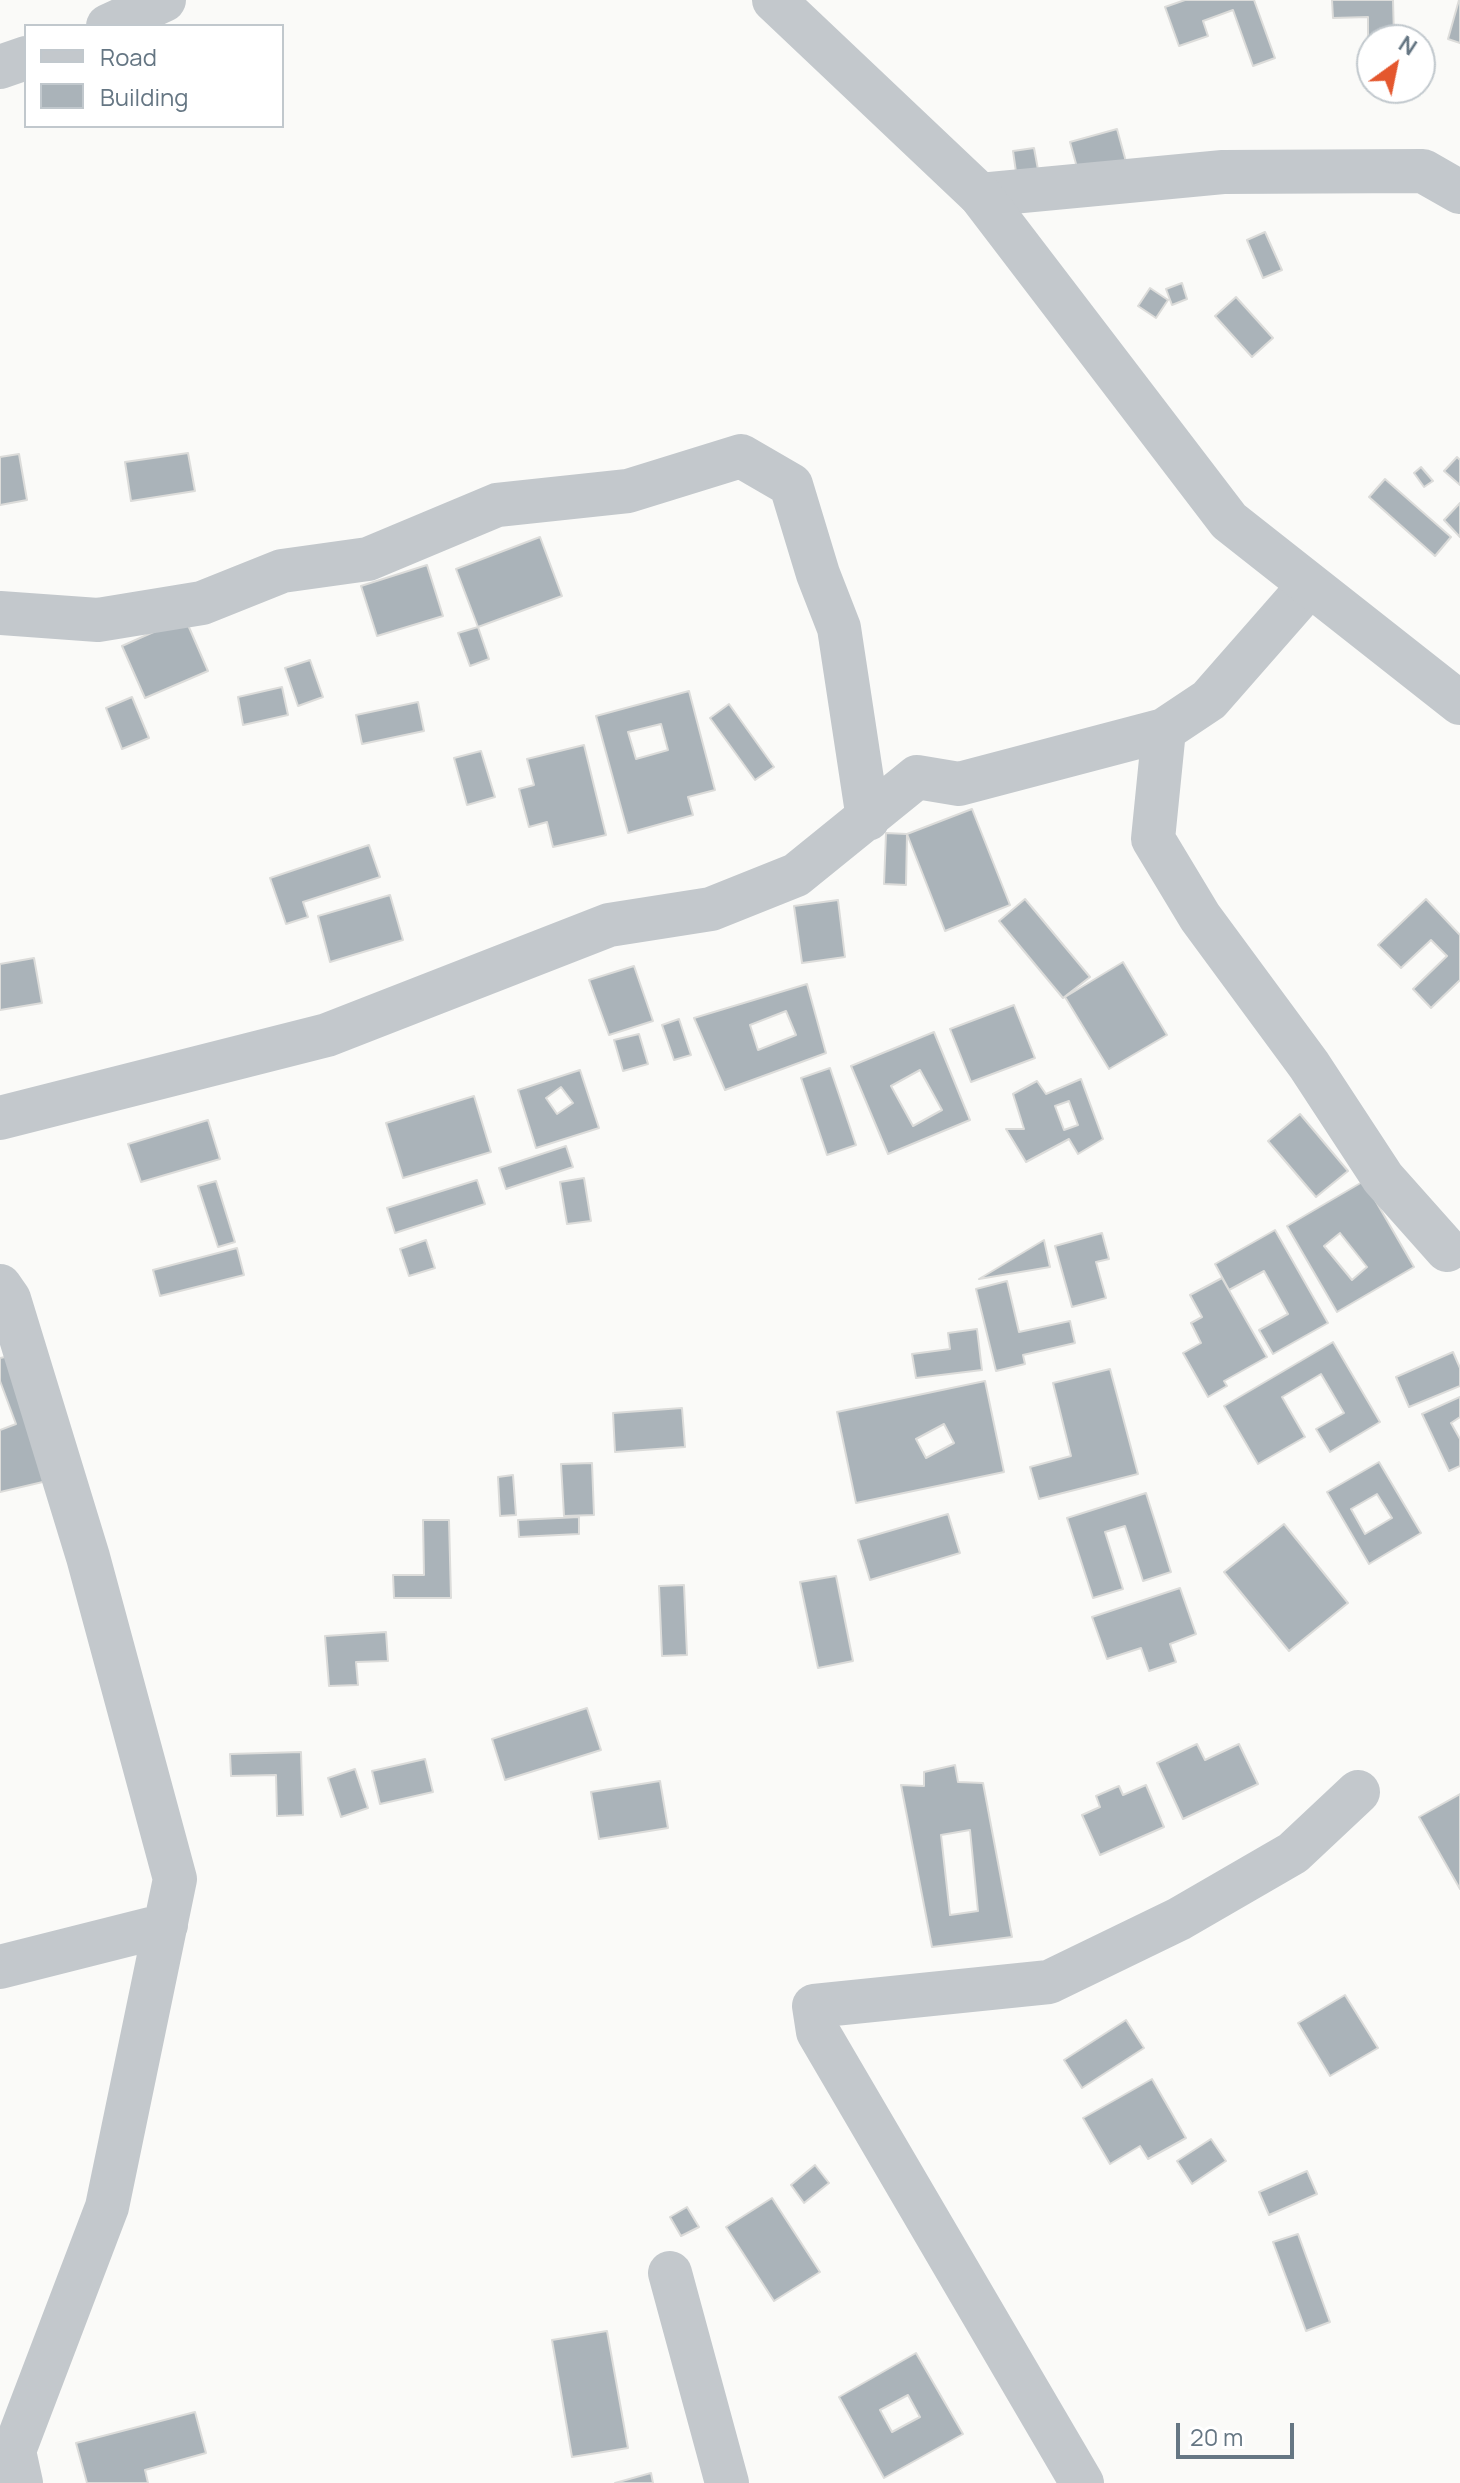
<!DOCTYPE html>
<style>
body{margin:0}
#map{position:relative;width:1460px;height:2483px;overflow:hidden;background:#fafaf8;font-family:Manrope,sans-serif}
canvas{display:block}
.legend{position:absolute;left:24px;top:24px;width:260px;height:104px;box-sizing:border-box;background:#fff;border:2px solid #c1c8cd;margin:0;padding:10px 14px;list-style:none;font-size:24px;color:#657683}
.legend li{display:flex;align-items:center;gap:16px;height:40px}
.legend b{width:40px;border:2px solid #c1c8cd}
.north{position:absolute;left:1356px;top:24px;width:80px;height:80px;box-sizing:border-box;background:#fff;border:2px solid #c1c8cd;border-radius:50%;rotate:33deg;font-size:22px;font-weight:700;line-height:32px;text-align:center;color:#657683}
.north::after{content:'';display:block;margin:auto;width:28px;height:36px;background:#e4572e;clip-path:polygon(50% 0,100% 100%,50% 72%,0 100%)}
.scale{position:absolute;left:1176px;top:2423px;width:118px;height:36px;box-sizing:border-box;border:4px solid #657683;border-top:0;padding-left:10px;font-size:24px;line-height:28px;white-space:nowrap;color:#657683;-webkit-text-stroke:6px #fff;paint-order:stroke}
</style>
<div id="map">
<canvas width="1460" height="2483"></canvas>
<ul class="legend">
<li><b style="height:10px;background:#c3c8cc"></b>Road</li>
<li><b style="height:22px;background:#aab3b9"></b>Building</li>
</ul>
<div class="north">N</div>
<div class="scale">20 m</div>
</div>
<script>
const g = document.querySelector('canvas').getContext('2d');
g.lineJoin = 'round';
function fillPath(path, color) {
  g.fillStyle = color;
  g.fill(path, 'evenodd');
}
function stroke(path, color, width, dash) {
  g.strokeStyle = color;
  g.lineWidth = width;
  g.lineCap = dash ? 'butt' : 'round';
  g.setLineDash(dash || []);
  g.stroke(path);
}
const building = new Path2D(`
 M1185 0H1254L1275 58 1253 66 1233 10 1203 21 1208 36 1179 46 1165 7Z
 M1332 0H1393L1394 37 1368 38V17L1333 18Z
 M1459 0H1460V43L1448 39Z
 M1117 129 1128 169 1081 182 1070 142Z
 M1034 148 1039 175 1017 179 1013 151Z
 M1265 232 1282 270 1263 278 1247 240Z
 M1182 283 1187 299 1172 305 1166 289Z
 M1150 288 1168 300 1156 318 1138 306Z
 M1236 297 1273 338 1252 357 1215 316Z
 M188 453 195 491 131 501 125 462Z
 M19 454 27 500 0 505V457Z
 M1457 457 1460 460V485L1444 471Z
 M1421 467 1433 481 1424 487 1414 473Z
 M1385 479 1451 537 1435 556 1369 497Z
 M1460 503V537L1444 520Z
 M540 537 562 596 478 627 456 569Z
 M427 565 443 616 377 636 361 586Z
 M185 618 208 671 145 698 122 646Z
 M478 627 489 659 470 666 458 633Z
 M310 660 323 697 298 706 285 668Z
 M282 687 288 715 243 725 238 697Z
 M689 691 715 790 688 797 693 815 628 833 596 716ZM661 724 668 750 636 759 628 732Z
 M132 697 149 738 122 749 106 708Z
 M418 702 424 731 362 744 356 715Z
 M729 704 774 767 755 780 710 718Z
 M584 745 606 835 553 847 547 822 529 827 519 789 534 785 527 759Z
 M481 751 495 797 467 805 454 758Z
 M972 809 1010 905 945 931 907 834Z
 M886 833 907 834 906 885 884 884Z
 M369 845 380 877 303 902 308 917 286 924 270 878Z
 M390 895 403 940 330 962 318 916Z
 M1025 899 1090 977 1063 998 999 921Z
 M1426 899 1460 935V980L1431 1008 1413 989 1447 956 1431 940 1401 968 1378 945Z
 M838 900 845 957 802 963 794 906Z
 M34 958 42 1003 0 1010V964Z
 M1123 962 1167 1035 1109 1069 1065 997Z
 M634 966 653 1021 609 1035 589 980Z
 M807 984 826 1053 725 1090 694 1018ZM786 1011 796 1035 758 1050 750 1025Z
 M1014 1005 1035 1058 971 1082 950 1029Z
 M679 1019 691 1055 674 1060 662 1025Z
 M934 1032 970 1120 888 1154 851 1066ZM920 1070 942 1110 913 1126 891 1086Z
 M639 1034 648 1064 623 1071 614 1040Z
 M830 1068 856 1145 827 1155 801 1078Z
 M580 1070 599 1128 536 1148 518 1090ZM561 1087 573 1103 557 1114 546 1098Z
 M1081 1079 1103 1139 1078 1154 1069 1139 1026 1162 1006 1129H1024L1013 1094 1037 1081 1046 1094ZM1069 1101 1078 1125 1064 1130 1055 1106Z
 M474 1096 491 1152 403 1178 386 1123Z
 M1300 1114 1348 1171 1316 1197 1268 1141Z
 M208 1120 220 1159 141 1182 128 1144Z
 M566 1146 573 1167 506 1189 499 1168Z
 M584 1178 591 1221 567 1224 560 1182Z
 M477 1180 485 1204 395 1233 387 1208Z
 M216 1181 235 1242 218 1247 198 1186Z
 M1364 1181 1414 1267 1337 1312 1287 1226ZM1340 1233 1367 1267 1352 1280 1324 1246Z
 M1275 1230 1328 1323 1273 1354 1259 1330 1288 1314 1264 1271 1229 1290 1215 1264Z
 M1102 1233 1109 1259 1096 1262 1106 1298 1072 1307 1055 1246Z
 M426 1240 435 1268 409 1276 400 1249Z
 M1044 1240 1050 1267 979 1279Z
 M237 1248 244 1275 160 1296 153 1270Z
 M1222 1278 1267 1357 1224 1381 1227 1386 1208 1397 1183 1353 1201 1343 1191 1323 1202 1317 1190 1295Z
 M1007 1281 1019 1332 1070 1321 1075 1343 1023 1355 1025 1364 996 1371 976 1289Z
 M977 1329 982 1370 916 1378 912 1354 950 1349 948 1333Z
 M1333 1342 1380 1422 1330 1452 1316 1429 1344 1413 1321 1374 1282 1397 1305 1437 1258 1464 1224 1406Z
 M1453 1352 1460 1368V1386L1409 1407 1396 1377Z
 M15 1355 47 1481 0 1492V1430L16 1424 0 1381V1358Z
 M1110 1369 1138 1474 1039 1499 1030 1467 1071 1456 1053 1383Z
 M985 1381 1004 1472 856 1503 837 1412ZM944 1424 954 1443 926 1458 916 1439Z
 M1460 1397V1417L1451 1423 1460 1439V1466L1449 1471 1422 1414Z
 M682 1408 685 1447 615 1452 613 1413Z
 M1379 1462 1421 1533 1369 1564 1327 1492ZM1377 1494 1392 1518 1365 1534 1351 1509Z
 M592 1463 594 1515 564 1516 561 1464Z
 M513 1475 516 1515 500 1516 498 1477Z
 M1146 1493 1171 1572 1143 1581 1125 1526 1105 1532 1123 1589 1093 1598 1067 1518Z
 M948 1514 960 1553 870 1580 858 1540Z
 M579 1517V1534L519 1537 518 1520Z
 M423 1520H449L451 1598H394L393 1575H424Z
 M1284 1524 1348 1603 1289 1651 1224 1572Z
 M836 1576 853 1661 818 1668 800 1582Z
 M684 1585 687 1655 662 1656 659 1586Z
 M1180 1588 1196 1634 1170 1644 1176 1662 1149 1671 1141 1648 1107 1659 1092 1617Z
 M386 1632 388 1661 356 1662 358 1685 329 1686 325 1636Z
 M587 1708 601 1750 505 1780 492 1739Z
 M1197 1744 1205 1760 1239 1744 1258 1784 1183 1819 1157 1763Z
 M301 1752 303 1815 277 1816 276 1775 231 1776 230 1754Z
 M425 1759 433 1792 380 1804 372 1771Z
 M955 1765 958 1782 983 1783 1012 1937 932 1947 901 1785 924 1786V1772ZM970 1830 978 1911 950 1915 941 1835Z
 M355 1769 368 1808 341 1817 328 1778Z
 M660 1781 668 1828 599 1839 591 1792Z
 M1146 1785 1164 1827 1100 1855 1082 1815 1100 1807 1096 1796 1119 1786 1123 1795Z
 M1460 1794V1889L1419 1817Z
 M1345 1995 1378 2048 1330 2076 1298 2023Z
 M1126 2020 1144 2048 1082 2088 1064 2060Z
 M1152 2079 1186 2138 1148 2159 1140 2146 1110 2164 1083 2118Z
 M1211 2139 1226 2161 1192 2184 1177 2161Z
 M815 2165 829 2183 804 2203 791 2185Z
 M1307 2171 1317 2194 1269 2215 1259 2192Z
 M772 2198 820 2272 774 2301 726 2227Z
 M687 2207 699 2227 681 2236 670 2217Z
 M1298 2234 1330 2322 1306 2331 1273 2242Z
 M607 2331 628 2448 572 2457 552 2340Z
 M916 2353 963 2434 884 2478 839 2397ZM908 2395 920 2417 892 2432 880 2410Z
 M195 2412 206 2453 145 2470 148 2483H87L76 2443Z
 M651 2473 653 2483H615Z`);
const minor = new Path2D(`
 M108 26 164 0
 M0 67 26 58
 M980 195 1223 172 1423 171 1460 192
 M1309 586 1209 700 1164 730 1153 839 1200 917 1309 1065 1383 1178 1447 1250
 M0 613 98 620 202 603 282 571 368 559 497 505 628 491 741 456 791 485 818 574 839 628 868 819
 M0 1118 327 1035 609 925 711 909 796 875 917 777 959 784 1164 730
 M0 1286 9 1299 88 1557 175 1879 107 2207 14 2451 21 2483
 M0 1967 166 1925
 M670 2273 727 2483
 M1082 2483 818 2032 814 2006 1049 1982 1179 1919 1293 1853 1358 1792`);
const tertiary = new Path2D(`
 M774 0 980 195 1229 521 1460 703`);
fillPath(building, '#aab3b9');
stroke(building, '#dcdcda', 2);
stroke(minor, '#c3c8cc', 44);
stroke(tertiary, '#c3c8cc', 44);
</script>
